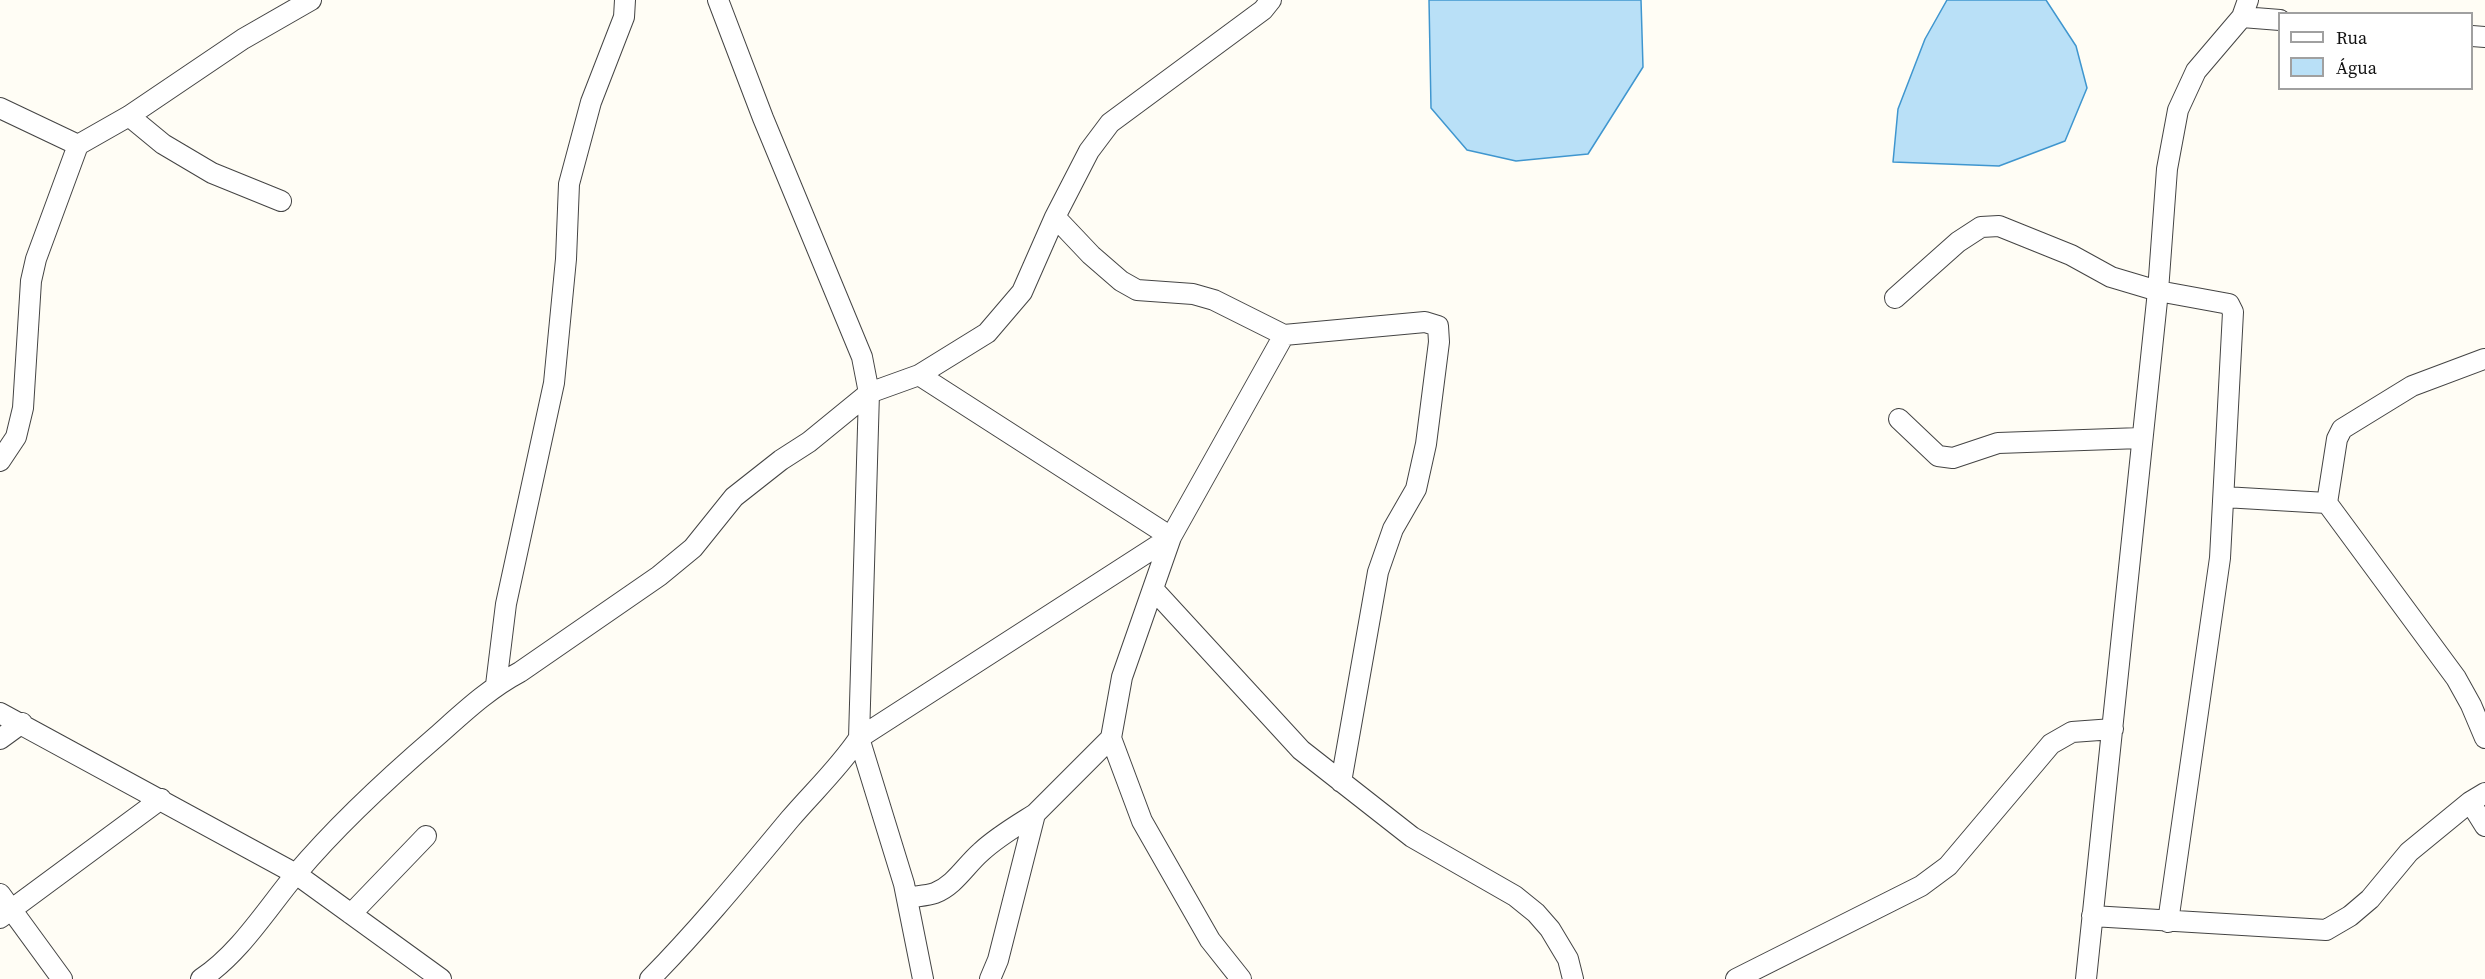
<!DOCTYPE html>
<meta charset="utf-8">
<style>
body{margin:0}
#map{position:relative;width:2485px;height:979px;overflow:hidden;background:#fffdf5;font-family:"Source Serif 4",serif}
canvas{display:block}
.legend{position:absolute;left:2278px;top:12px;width:195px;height:78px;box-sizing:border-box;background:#fff;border:2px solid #a0a0a0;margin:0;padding:8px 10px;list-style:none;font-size:18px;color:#111}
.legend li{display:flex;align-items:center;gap:12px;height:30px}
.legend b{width:30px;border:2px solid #a0a0a0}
</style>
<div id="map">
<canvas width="2485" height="979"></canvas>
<ul class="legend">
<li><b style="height:8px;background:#fff"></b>Rua</li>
<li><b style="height:16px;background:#b9e0f7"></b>Água</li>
</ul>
</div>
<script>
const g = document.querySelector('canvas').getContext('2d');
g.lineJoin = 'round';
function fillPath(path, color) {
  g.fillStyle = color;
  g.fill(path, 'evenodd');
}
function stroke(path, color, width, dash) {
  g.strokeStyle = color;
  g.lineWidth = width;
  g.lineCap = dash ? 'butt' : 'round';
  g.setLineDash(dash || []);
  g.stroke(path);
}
const water = new Path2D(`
 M1429 0H1641L1643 67 1588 154 1516 161 1467 150 1431 108Z
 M1947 0H2046L2076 46 2087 88 2065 141 1999 166 1893 162 1898 109 1925 39Z`);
const minor = new Path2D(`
 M718 0 763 118 862 357 869 393 859 738 904 884 923 979
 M2242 17 2248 0
 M2472 36 2485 37
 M0 108 78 145 129 116 243 39 311 0
 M129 116 163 144 212 173 281 201
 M1055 217 1091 255 1121 281 1137 290 1193 294 1214 300 1284 335 1425 322 1438 326 1439 342 1426 444 1416 489 1393 529 1378 572 1341 782
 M1895 298 1958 242 1981 227 1999 226 2071 255 2111 277 2158 291 2229 304 2233 312 2220 558 2168 922
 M919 375 1171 537 1122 677 1111 738 1142 821 1210 940 1241 979
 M1899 419 1938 456 1953 458 1998 443 2141 438
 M0 461 16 437 23 408 31 281 36 259 78 145
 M2224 497 2327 503 2456 678 2471 705 2485 738
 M2327 503 2337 439 2342 429 2412 386 2484 359
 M1154 590 1301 750 1412 837 1515 896 1536 913 1550 929 1568 959 1573 979
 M496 685 506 604 554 383 566 259 569 184 591 102 624 17 625 0
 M0 713 296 874 441 979
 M0 739 22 723
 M2470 802 2485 826
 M0 894 62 979
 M907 898C916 896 926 896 935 893 955 885 965 866 981 852 997 837 1016 826 1035 814
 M351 914 426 836
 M2092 916 2326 930 2350 916 2370 899 2409 852 2470 802 2485 793
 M0 918 161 799
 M201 979C240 953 266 910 296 874 338 824 387 779 437 736 463 713 488 689 520 672L659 576 693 548 734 497 781 460 809 442 869 393 919 375 987 333 1022 292 1055 217 1089 151 1110 123 1263 10 1271 0
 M650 979C700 928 745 873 790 819 813 792 839 768 859 738L1171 537 1284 335
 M990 979 998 960 1035 814 1111 738
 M1736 979 1921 886 1948 866 2051 744 2072 732 2113 729
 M2086 979 2158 291 2167 169 2178 110 2196 71 2242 17 2280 20`);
fillPath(water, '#b9e0f7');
stroke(water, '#3f96cf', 1.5);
stroke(minor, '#444', 22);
stroke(minor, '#fff', 20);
</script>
